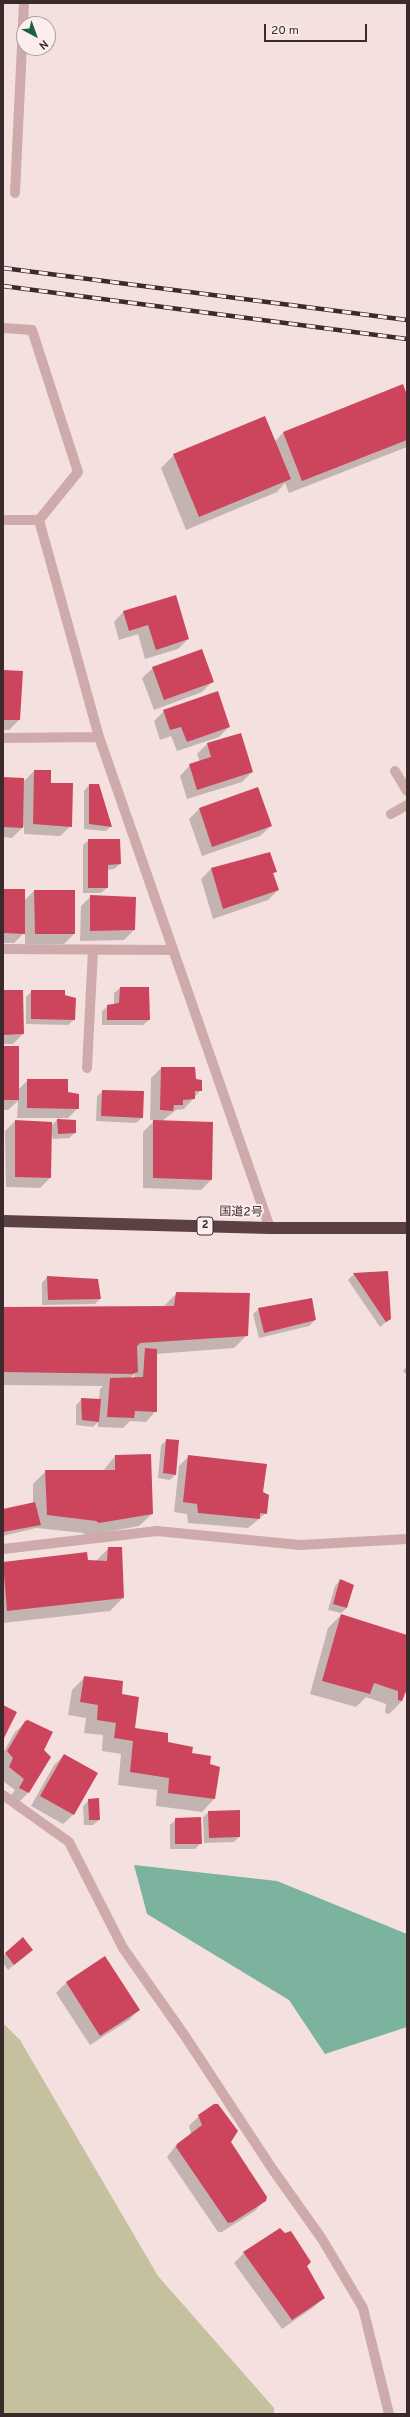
<!DOCTYPE html>
<meta charset="utf-8">
<style>
body{margin:0}
#map{position:relative;width:410px;height:2417px;overflow:hidden;background:#f4e1df;font-family:Overpass,sans-serif}
canvas{display:block}
.frame{position:absolute;inset:0;border:4px solid #3b2a2c;pointer-events:none}
.north{position:absolute;left:16px;top:16px;width:40px;height:40px;box-sizing:border-box;background:#fbeeec;border:1px solid #aea09f;border-radius:50%;rotate:139deg;font-size:11px;font-weight:700;line-height:16px;text-align:center;color:#3b2a2c}
.north::after{content:'';display:block;margin:auto;width:14px;height:18px;background:#1c5f47;clip-path:polygon(50% 0,100% 100%,50% 72%,0 100%)}
.scale{position:absolute;left:264px;top:24px;width:103px;height:18px;box-sizing:border-box;border:2px solid #3b2a2c;border-top:0;padding-left:5px;font-size:12px;line-height:14px;white-space:nowrap;color:#3b2a2c;-webkit-text-stroke:3px #fbeeec;paint-order:stroke}
</style>
<div id="map">
<canvas width="410" height="2417"></canvas>
<div class="frame"></div>
<div class="north">N</div>
<div class="scale">20 m</div>
</div>
<script>
const g = document.querySelector('canvas').getContext('2d');
g.lineJoin = 'round';
function fillPath(path, color) {
  g.fillStyle = color;
  g.fill(path, 'evenodd');
}
function stroke(path, color, width, dash) {
  g.strokeStyle = color;
  g.lineWidth = width;
  g.lineCap = dash ? 'butt' : 'round';
  g.setLineDash(dash || []);
  g.stroke(path);
}
function label(font, color, halo, rows, align = 'center') {
  g.font = font + ' Overpass,"Noto Sans JP",sans-serif';
  g.lineWidth = 4;
  g.setLineDash([]);
  g.textBaseline = 'middle';
  g.strokeStyle = halo;
  g.fillStyle = color;
  for (const [text, x, y, turn = 0] of rows) {
    g.save();
    g.translate(x, y);
    g.rotate((+turn || 0) * Math.PI / 180);
    g.textAlign = isNaN(turn) ? turn : align;
    if (halo) g.strokeText(text, 0, 0);
    g.fillText(text, 0, 0);
    g.restore();
  }
}
const green = new Path2D(`
 M3 2023 20 2040 158 2276 274 2408V2414H3Z`);
const water = new Path2D(`
 M134 1865 277 1881 407 1934V2027L325 2054 289 2000 147 1914Z`);
const shadow = new Path2D(`
 M402 385 407 397V447L289 493 285 483 277 492 186 530 161 468 174 455 274 442 283 433Z
 M124 611 188 639 178 649 145 659 138 634 119 640 114 622Z
 M153 668 212 682 202 692 154 710 142 678Z
 M3 671 22 672 19 720 9 730H3Z
 M164 711 229 727 219 737 177 751 171 736 160 740 154 721Z
 M207 744 252 772 242 782 187 799 180 776 190 765 200 762 197 754Z
 M34 771H50V784L71 826 60 836 24 834V826L12 838 3 837V778L23 782Z
 M89 785 111 826 106 831 84 829V791Z
 M258 788 271 826 260 836 202 856 189 819 199 809Z
 M89 840 120 864 114 869 107 870V888L101 893H83V845Z
 M211 869 276 871 272 875 278 890 268 900 213 919 201 879Z
 M3 890 24 901 34 891 74 934 64 944H25V932L14 943H3Z
 M91 896 134 930 124 940 80 941 81 906Z
 M120 988 149 1020 143 1025H102V1011L108 1006 114 1005V993Z
 M3 991H22L23 1034 13 1044H3Z
 M32 991 65 996 74 1020 68 1025 26 1024V997Z
 M3 1047 18 1090 28 1080 67 1093 78 1108 68 1118H59L75 1133 69 1138 53 1139 51 1133 50 1178 40 1188 6 1187 5 1131 15 1121 51 1126 59 1118H17L18 1101 8 1110H3Z
 M161 1068 195 1080 201 1090 184 1109 176 1110 161 1122 211 1180 201 1190 143 1188V1132L155 1120H150L151 1078Z
 M103 1091 142 1118 136 1123 96 1121 97 1096Z
 M387 1272 390 1319 380 1327 348 1280 354 1274Z
 M47 1277 100 1299 95 1304 42 1305V1283Z
 M177 1293 247 1335 234 1348 156 1354V1411L146 1422 130 1421 123 1428 98 1427V1422L93 1427 76 1425V1405L82 1399 99 1400 100 1389 103 1386 3 1385V1308L164 1306ZM135 1374 134 1378H130Z
 M259 1309 315 1320 309 1326 259 1338 253 1314Z
 M407 1366V1375L403 1371Z
 M167 1440 176 1474 170 1480 158 1478 161 1445Z
 M115 1456 152 1514 139 1526 86 1536 83 1533 36 1528 3 1536V1510L33 1503V1484L46 1471H103Z
 M189 1456 262 1493 266 1513 248 1528 188 1523 187 1514 174 1512 179 1466Z
 M109 1548 123 1598 110 1611 3 1623V1563L86 1554 87 1561H96Z
 M340 1580 347 1608 341 1613 328 1610 335 1586Z
 M341 1615 407 1636V1686L402 1701 389 1714 385 1713 386 1704 366 1697 356 1707 310 1694 328 1628Z
 M85 1677 121 1695 134 1729 191 1754 209 1765 214 1799 202 1812 156 1806 157 1790 118 1785 121 1754 102 1751 103 1735 84 1733 86 1718 68 1715 72 1690Z
 M26 1722 43 1750 50 1757 28 1793 18 1803 9 1798 15 1790 3 1781V1753L15 1732Z
 M64 1755 74 1814 63 1824 31 1806 54 1765Z
 M89 1800 99 1820 93 1825H84L83 1806Z
 M209 1812 239 1837 234 1842 204 1843 203 1817Z
 M176 1819 201 1843 195 1849H170V1825Z
 M23 1939 32 1950 8 1970 3 1963V1956Z
 M105 1958 139 2010 129 2020 90 2045 56 1993 66 1983Z
 M199 2116 230 2142 265 2200 255 2211 222 2232H218L167 2157 177 2144 191 2134 189 2126Z
 M280 2229 324 2297 314 2307 282 2329 234 2263 244 2253Z`);
const building = new Path2D(`
 M403 384 407 395V440L302 481 283 432Z
 M265 416 291 479 199 517 173 454Z
 M176 595 189 639 156 650 148 625 129 631 123 611Z
 M202 649 214 682 164 700 152 667Z
 M3 670 23 671 20 720H3Z
 M218 691 230 727 187 742 181 727 170 730 163 710Z
 M241 733 253 772 197 790 189 764 211 757 207 743Z
 M34 770H51V783H73L72 827 33 824Z
 M3 777 24 778 23 828 3 827Z
 M89 784H99L112 827 89 824Z
 M258 787 272 826 212 847 199 808Z
 M88 839H120L121 864 108 865V888H88Z
 M270 852 277 872 273 873 279 890 223 909 211 868Z
 M3 889H25V934L3 933Z
 M34 890H75V934H35Z
 M90 895 136 897 135 930 90 931Z
 M120 987H149L150 1020H107V1005L119 1003Z
 M3 990H23L24 1034 3 1035Z
 M31 990H65V995L76 998 75 1020 31 1019Z
 M3 1046H19V1100H3Z
 M161 1067H195L196 1079 202 1080V1091H195V1099L183 1100V1105H174L173 1111 160 1110Z
 M27 1079H68V1092L79 1094V1109L27 1108Z
 M102 1090 144 1091 143 1118 101 1116Z
 M57 1119 76 1120V1133L58 1134Z
 M15 1120 52 1122 51 1178 15 1177Z
 M153 1120 213 1122 212 1180 153 1178Z
 M388 1271 391 1319 386 1322 353 1273Z
 M47 1276 98 1279 101 1299 48 1300Z
 M176 1292 250 1293 248 1336 140 1343 137 1346 138 1372 132 1374 3 1372V1307L174 1306Z
 M312 1298 316 1320 264 1333 258 1308Z
 M145 1348 157 1349V1412L135 1411 134 1418 107 1417 110 1378 143 1377Z
 M81 1398 101 1399 99 1422 82 1420Z
 M166 1439 179 1440 176 1475 163 1473Z
 M151 1454 153 1514 99 1523 96 1521 47 1515 45 1470H115V1455Z
 M188 1455 267 1464 263 1492 269 1495 267 1514 260 1513V1519L198 1513 197 1504 183 1502Z
 M35 1502 41 1525 3 1532V1509Z
 M108 1547H122L124 1598 7 1611 3 1562 87 1552 88 1560 107 1561Z
 M340 1579 354 1585 347 1608 333 1604Z
 M341 1614 407 1635V1689L402 1701 398 1700V1691L374 1683 370 1694 322 1681Z
 M84 1676 123 1681 122 1694 139 1697 135 1728 168 1733V1742L193 1747 192 1753 211 1756 210 1764 220 1767 215 1799 168 1793 169 1778 130 1772 133 1741 114 1738 116 1723 97 1720 98 1705 80 1702Z
 M3 1705 17 1712 3 1740Z
 M28 1720 53 1732 44 1750 51 1757 29 1793 19 1788 24 1779 9 1767 13 1758 7 1751 25 1721Z
 M64 1754 98 1773 74 1815 40 1796Z
 M99 1798 100 1820H89L88 1799Z
 M240 1810V1837L209 1838 208 1811Z
 M201 1817 202 1844H175V1818Z
 M23 1937 33 1950 14 1965 5 1953Z
 M105 1956 140 2010 100 2036 66 1982Z
 M214 2104H218L238 2131 231 2142 267 2197 266 2201 233 2222 228 2223 176 2147 177 2144 202 2125 198 2115Z
 M280 2228 285 2233 291 2231 311 2262 307 2266 325 2298 292 2320 243 2252Z`);
const street = new Path2D(`
 M15 193 24 3
 M3 328 32 330 78 472 39 520
 M3 520H39
 M39 520 99 737 270 1228
 M3 738 99 737
 M395 771 407 791
 M391 814 407 805
 M3 949 173 950
 M87 1068 93 950
 M3 1549 157 1531 300 1545 407 1539
 M3 1795 69 1842 123 1948 185 2036 271 2167 322 2239 363 2308 389 2414`);
const highway = new Path2D(`
 M3 1221 270 1228H407`);
const rail = new Path2D(`
 M3 268 407 320
 M3 286 407 339`);
const shields = [
 [205,1226,16]
];
const shieldNames = [
 ["2",205,1226]
];
const streetNames = [
 ["国道2号",241,1213,1]
];
fillPath(green, '#c5c19e');
fillPath(water, '#7cb39e');
fillPath(shadow, '#0003');
fillPath(building, '#cc455d');
stroke(street, '#ceabaa', 10);
stroke(highway, '#5c4043', 12);
stroke(rail, '#3b2a2c', 4.5);
stroke(rail, '#fbeeec', 3, [9]);
for (const [x, y, w] of shields) {
  const box = new Path2D();
  box.roundRect(x - w / 2, y - 9, w, 18, 3);
  g.fillStyle = '#fbeeec';
  g.fill(box);
  stroke(box, '#3b2a2c', 1);
}
label('bold 11px', '#3b2a2c', null, shieldNames);
label('12px', '#3b2a2c', '#fbeeec', streetNames);
</script>
